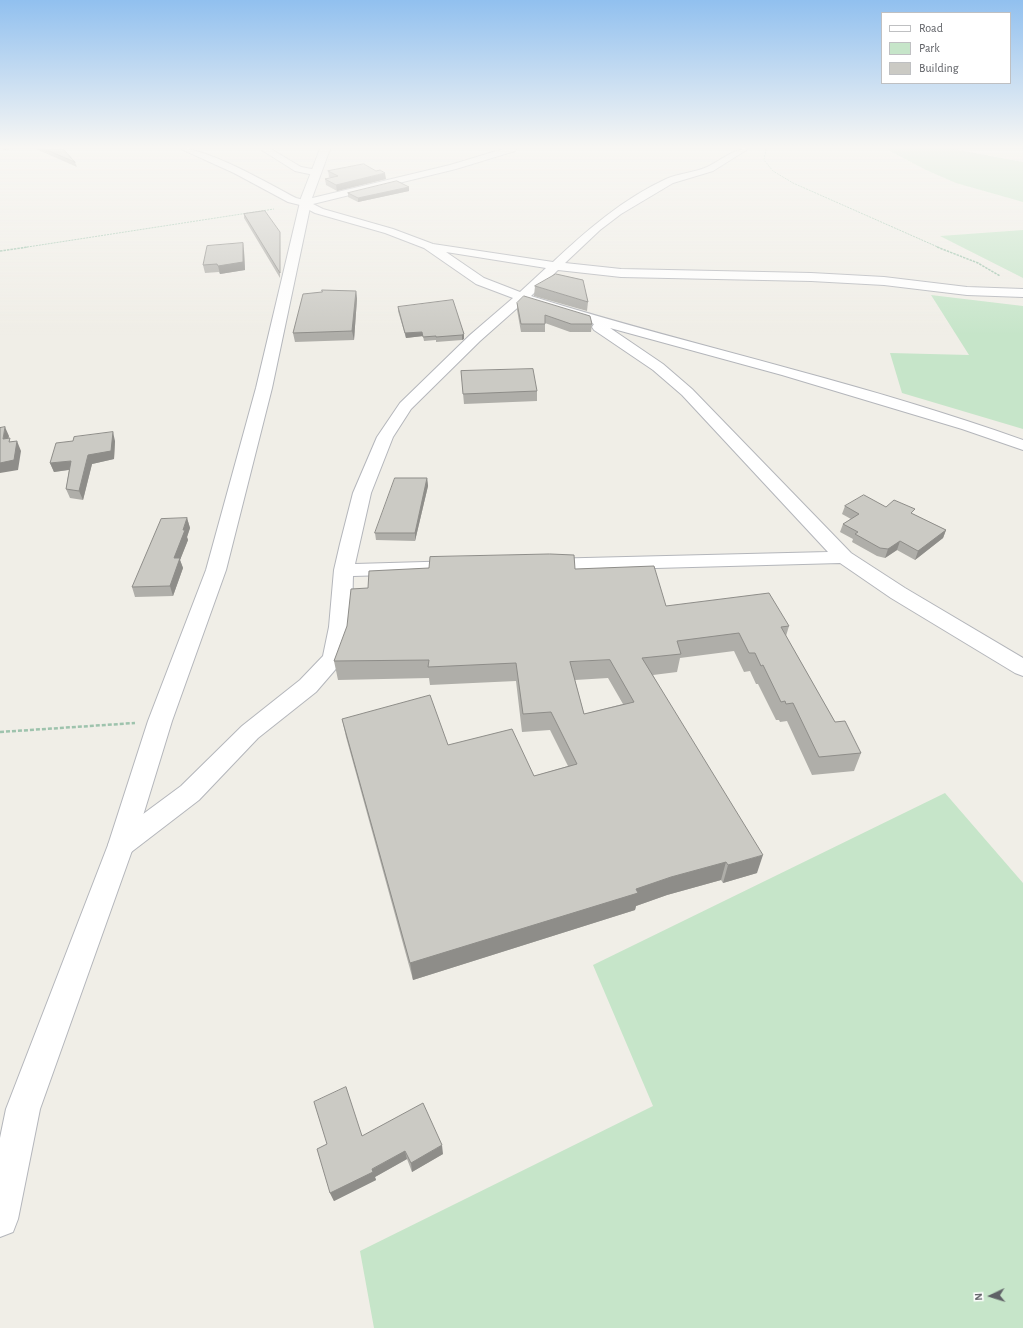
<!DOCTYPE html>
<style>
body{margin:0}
#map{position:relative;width:1023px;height:1328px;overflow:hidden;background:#f0eee7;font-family:"Alegreya Sans",sans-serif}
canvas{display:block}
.legend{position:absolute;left:881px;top:12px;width:130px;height:72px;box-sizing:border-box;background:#fff;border:1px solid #bfc0c2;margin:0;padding:5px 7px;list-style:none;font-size:12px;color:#5f6166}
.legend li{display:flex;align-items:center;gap:8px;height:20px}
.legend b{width:20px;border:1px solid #bfc0c2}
.north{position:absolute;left:971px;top:1276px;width:40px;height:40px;-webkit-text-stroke:3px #fff;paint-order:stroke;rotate:266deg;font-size:11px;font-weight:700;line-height:16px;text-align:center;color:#5f6166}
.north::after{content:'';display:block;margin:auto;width:14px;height:18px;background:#5f6166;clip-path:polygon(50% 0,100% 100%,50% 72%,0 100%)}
</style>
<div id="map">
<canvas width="1023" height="1328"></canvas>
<ul class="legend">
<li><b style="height:5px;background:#fff"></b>Road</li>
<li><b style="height:11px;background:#c6e5c9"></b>Park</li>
<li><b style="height:11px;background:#cbcac4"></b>Building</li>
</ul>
<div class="north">N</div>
</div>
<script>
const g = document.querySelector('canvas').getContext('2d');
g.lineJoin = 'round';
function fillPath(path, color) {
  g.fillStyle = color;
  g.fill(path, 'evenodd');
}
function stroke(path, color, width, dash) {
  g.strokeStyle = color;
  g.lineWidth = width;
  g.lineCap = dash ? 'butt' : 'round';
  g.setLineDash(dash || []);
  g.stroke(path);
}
const green = new Path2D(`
 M886 149H953L1023 162V202L956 183 926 170Z
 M1023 230V278L940 236Z
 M931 295 1023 306V429L902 393 890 353 969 355Z
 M945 793 1023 883V1328H374L360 1251 653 1106 593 965Z`);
const pathFar2 = new Path2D(`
 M766 149 764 160 773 171 793 183 940 248
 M21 248 274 209`);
const pathFar1 = new Path2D(`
 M937 247 978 263 1000 276
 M0 251 28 247`);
const path = new Path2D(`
 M0 732 135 723`);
const minor = new Path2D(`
 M181 149C206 147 271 185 296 198L304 200 450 165 503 149H516L515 151 456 169 313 204 323 209 393 229 433 244 553 262C587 230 623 199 666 179 679 173 694 173 707 167 722 160 732 149 748 149L713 171 673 183 621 214 600 230 565 263 621 269 811 273 884 277 967 287 1023 289V297L967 295 884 285 811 281 621 277 558 270 531 296C617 323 704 345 791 369 869 390 947 413 1023 440V450L962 429 782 375 610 328 663 364 692 389 851 553 905 588 1023 658V676L1015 673 891 598 840 563 545 571 538 569 535 565 538 561 545 559 828 552 682 395 653 370 594 330 592 327 594 324 524 302 480 341 411 409 393 437 371 493 355 564 459 561 466 563 469 567 466 571 459 573 353 576C352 601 354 641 341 663L316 692 258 738 199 800 130 853 121 856 112 853 108 845 112 837 181 786 242 726 300 680 323 656 329 627 334 570 340 544 353 493 377 437 400 403 470 335 513 298 476 284 424 248 385 233 315 213 300 205 288 202 234 173ZM446 252 546 268 520 292 484 278Z
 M260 149H271L301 167 317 170 319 172 314 175 295 171Z`);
const tertiary = new Path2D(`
 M320 149H330L312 198 272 388 226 570 172 721 134 845 40 1109 18 1219 13 1232 0 1237V1138L6 1109 108 845 148 721 206 570 256 388 301 198Z`);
const wall = new Path2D(`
 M36 149H63L75 162 77 167Z
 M328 171 386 179 337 191 326 185 325 179 331 178 329 177Z
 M409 187V191L358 202 348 197V193Z
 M244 214 280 236V278L244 218Z
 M244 251 245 270 220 274 219 272 205 273 203 265Z
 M535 286 588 302 587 311 534 296Z
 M356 291 357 299 354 340 295 342 293 333Z
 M517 303 592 324 591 332H570L545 323V332H521L517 310Z
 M398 307 464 334V339L462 340 436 342V340L424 341 423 336 406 338 398 311Z
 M461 371 537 391V401L464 404Z
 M115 441 114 459 92 464 83 500 70 498 66 489 69 470 54 472 50 463Z
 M427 478 428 486 415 541 376 540 375 533Z
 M845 506 886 507 913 514 946 530 943 538 915 560 897 550 885 558 877 556 852 542 853 539 840 532 843 524 851 519 842 514Z
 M187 518 190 528 187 537 188 540 180 560 183 568 173 596 135 597 132 587Z
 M575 569 666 606 789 626 786 636 835 722 861 753 854 771 812 775 787 721 780 722 779 720H776L758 684H756L750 671 744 672 734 651 680 658 677 672 653 675 757 873 723 883 721 880 667 895 636 906 635 910 413 980 346 737 342 719 448 745 534 776 568 766 550 730 522 732 516 681 430 685 429 678 338 680 334 661 368 588ZM608 678 623 704 584 714 575 680Z
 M362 1136 443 1154 412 1172 407 1159 375 1177 376 1180 334 1201 330 1193Z`);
const shadedWall = new Path2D(`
 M3 149H14L4 150Z
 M385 173 386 179 337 191 336 185Z
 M409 187V191L358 202V198Z
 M243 243 244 251 245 270 220 274 218 266Z
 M356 291 357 299 354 340 352 331Z
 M422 332 423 336 406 338 405 333Z
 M464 334V339L462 340V335Z
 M5 427 9 436 7 449 3 439Z
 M113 432 115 441 114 459 92 464 83 500 79 491 88 455Z
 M17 441 21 451 18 470 0 473V463Z
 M71 461 74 469 54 472 50 463Z
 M427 478 428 486 415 541V533Z
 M187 518 190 528 187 537 188 540 180 560 183 568 173 596 170 586 174 558Z
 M946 530 943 538 915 560 918 551Z
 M900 541 897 550 885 558 888 549Z
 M763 855 757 873 723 883 728 865Z
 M726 862 721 880 667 895 636 906 635 910 413 980 410 963 671 877Z
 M442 1145 443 1154 412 1172 411 1163Z
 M405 1151 407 1159 375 1177 376 1180 334 1201 330 1193Z`);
const building = new Path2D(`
 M45 149H63L75 162Z
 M364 164 376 171 380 170 385 173 336 185 325 179 338 176 328 171Z
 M397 181 409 187 358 198 348 193Z
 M265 211 280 232V273L244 214Z
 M243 243V262L218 266 217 264 203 265 207 246Z
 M556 274 583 280 588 302 535 286Z
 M322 290 356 291 352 331 293 333 303 294 322 292Z
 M524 296 590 316 592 324H571L545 315V324H521L517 303Z
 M453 300 464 334 462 335 436 337V336L423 337 422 332 405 333 398 307Z
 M533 369 537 391 463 394 461 371Z
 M5 427 3 439 10 438 9 442 17 441 14 460 0 463V428Z
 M113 432 111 451 88 455 79 491 66 489 71 461 50 463 56 443 73 441 74 437Z
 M395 478H427L415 533H375Z
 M864 495 886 507 894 500 915 509 911 513 946 530 918 551 900 541 888 549 880 548 855 534 858 532 843 524 859 514 845 506Z
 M187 518 183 530H185L174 558H180L170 586 132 587 161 519Z
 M550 554 574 555 575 569 654 566 666 606 769 593 789 626 781 627 835 722 845 721 861 753 819 757 793 703 786 704 785 701 781 702 763 665 761 666 755 653H749L739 633 677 641 681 654 642 658 763 855 728 865 726 862 671 877 636 889 638 893 410 963 342 719 430 695 448 745 512 729 534 776 577 764 551 712 523 714 516 663 428 667 429 660 334 661 347 626 351 589 368 588 369 571 429 568 430 557ZM610 660 634 702 584 714 570 662Z
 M346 1087 362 1136 423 1103 442 1145 411 1163 405 1151 372 1169 373 1172 330 1193 317 1149 327 1144 314 1102Z`);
fillPath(green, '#c6e5c9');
stroke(minor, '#b4b6bb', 2);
stroke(tertiary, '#b4b6bb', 2);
stroke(pathFar2, '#9ec3ad', 1, [2, 1]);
stroke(pathFar1, '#9ec3ad', 1.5, [2.5, 1]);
stroke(path, '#9ec3ad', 2.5, [4, 2]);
fillPath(minor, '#fff');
fillPath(tertiary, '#fff');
fillPath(wall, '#afaea9');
fillPath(shadedWall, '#8e8d89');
fillPath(building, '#cbcac4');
stroke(building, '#8e8d89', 1);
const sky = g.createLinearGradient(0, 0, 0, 335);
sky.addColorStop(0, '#91c0ef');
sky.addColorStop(0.44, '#f8f7f4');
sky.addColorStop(1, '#f8f7f400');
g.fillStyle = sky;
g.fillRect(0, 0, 1023, 335);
</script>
